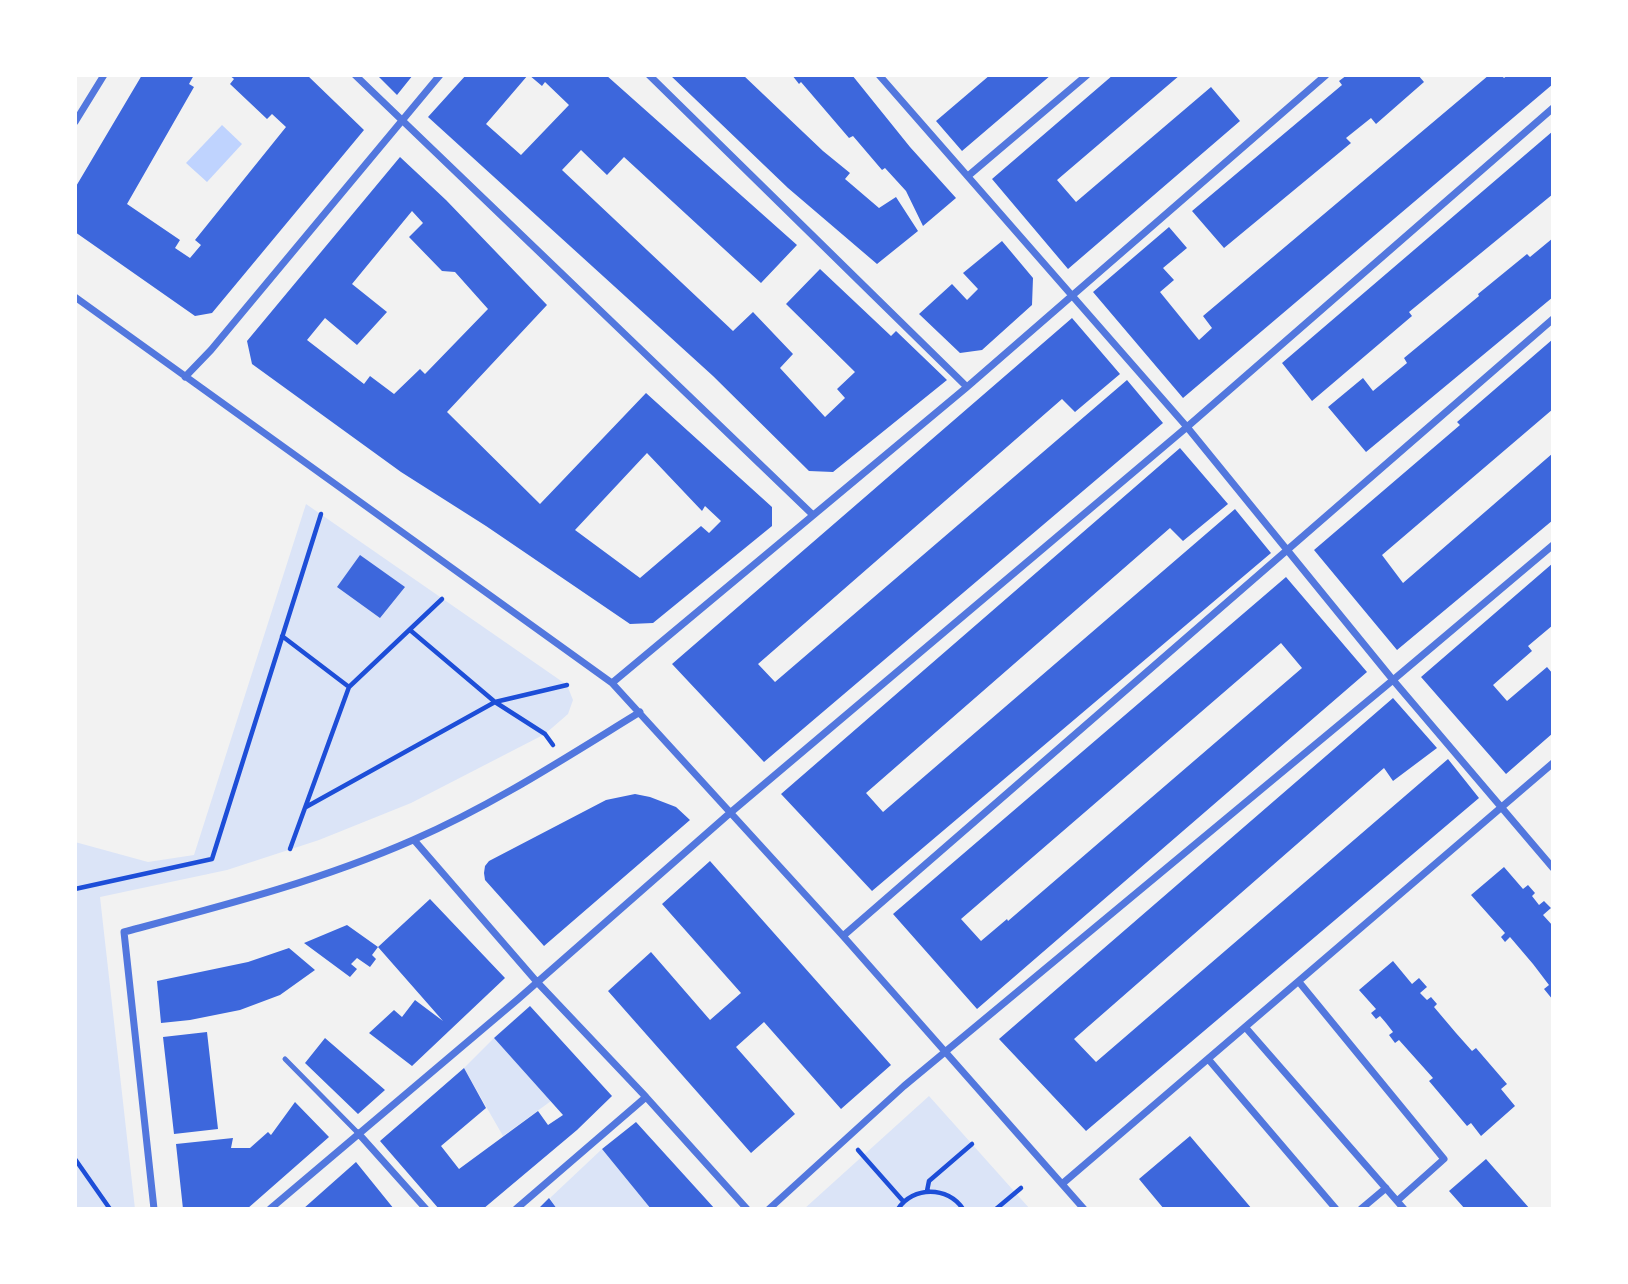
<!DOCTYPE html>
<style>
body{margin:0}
#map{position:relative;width:1628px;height:1284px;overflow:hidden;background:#f2f2f2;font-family:"Fira Sans Condensed",sans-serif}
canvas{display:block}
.frame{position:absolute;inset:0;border:77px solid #fff;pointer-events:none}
</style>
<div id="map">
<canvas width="1628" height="1284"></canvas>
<div class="frame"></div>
</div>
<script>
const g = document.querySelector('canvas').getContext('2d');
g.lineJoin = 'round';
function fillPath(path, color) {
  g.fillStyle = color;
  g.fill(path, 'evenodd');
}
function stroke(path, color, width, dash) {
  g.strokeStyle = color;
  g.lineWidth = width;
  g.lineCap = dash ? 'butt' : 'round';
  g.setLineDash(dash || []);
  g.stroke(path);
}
const green = new Path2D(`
 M306 504 567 685 573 700 568 714 545 734 411 803 319 840 227 870 100 897 135 1209H75V842L148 862 194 855Z
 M494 1038 551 1101 503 1136 464 1068Z
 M929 1096 1030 1209H804Z
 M602 1149 651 1209H556L550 1198Z`);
const water = new Path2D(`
 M222 125 242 144 207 182 186 163Z`);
const building = new Path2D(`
 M142 75H194L189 84 194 87 127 204 180 240 175 248 190 258 201 245 195 240 286 127 272 114 267 119 230 84 234 79 229 75H307L364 130 212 313 195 316 75 232V188Z
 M377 75H413L397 95Z
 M466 75H528L486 124 521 155 569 105 545 82 542 86 529 75H606L797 245 761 283 624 157 607 175 581 150 562 170 733 331 753 312 793 354 780 368 825 417 845 398 837 389 855 372 786 304 820 269 891 336 896 331 947 380 833 472 809 471 713 376 428 117Z
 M670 75H743L823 151 850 173 845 179 879 208 896 197 918 231 877 264 788 188Z
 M792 75H852L910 147 956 198 923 226 906 191 885 168 882 170 853 136 849 138 801 82 799 84Z
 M990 75H1051L962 151 936 121Z
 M1113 75H1180L1057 180 1076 202 1211 87 1240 121 1068 269 992 179Z
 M1347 75H1418L1424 82 1376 124 1371 118 1346 138 1351 143 1224 248 1192 211 1342 85 1339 81Z
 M1489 75H1501L1504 78 1508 75H1553V84L1183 398 1093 292 1169 227 1187 248 1163 268 1174 280 1160 292 1199 340 1212 328 1203 316Z
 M1553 131V194L1409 312 1412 316 1312 401 1282 363Z
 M400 157 446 200 547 305 447 412 540 504 646 393 772 507V526L653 623 630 624 486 526 401 472 252 364 247 341ZM412 211 423 223 409 237 442 271 455 272 488 309 425 374 420 369 394 394 370 376 364 384 307 340 325 318 357 345 387 312 352 284ZM647 453 702 511 705 506 721 521 709 533 701 526 640 578 575 530Z
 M1553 238V297L1366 452 1328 407 1363 378 1373 391 1407 363 1404 358 1479 296 1478 294 1527 254 1530 257Z
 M1002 241 1033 278 1032 305 982 350 960 353 919 314 952 284 967 300 978 289 963 273Z
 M1072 318 1120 374 1075 412 1062 399 758 664 775 682 1127 380 1163 423 764 762 672 664Z
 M1553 339V409L1382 555 1403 583 1553 453V520L1397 650 1314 550 1460 425 1457 422Z
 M1180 448 1228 504 1183 541 1170 528 866 793 883 812 1235 509 1271 553 872 891 781 794Z
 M360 555 405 587 380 618 337 587Z
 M1553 563V625L1528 646 1532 651 1493 685 1507 701 1547 667 1553 674V733L1506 774 1421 677Z
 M1286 577 1367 672 977 1009 893 914ZM1281 643 1302 668 1008 921 1007 919 981 941 961 919Z
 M1393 698 1437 748 1393 781 1384 768 1074 1039 1096 1062 1448 759 1479 798 1086 1131 999 1039Z
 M635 794 650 797 676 807 690 820 544 946 485 880 484 873 485 866 489 861 606 800Z
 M710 861 891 1065 841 1109 764 1022 736 1047 795 1114 751 1153 608 991 651 952 710 1020 741 993 662 904Z
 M1504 867 1523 889 1528 885 1535 893 1532 896 1539 905 1544 901 1551 908 1543 915 1553 926V1000L1544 989 1549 985 1533 964 1510 937 1505 942 1501 937 1505 933 1471 895Z
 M430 899 505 978 412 1066 369 1033 394 1010 402 1017 415 1000 443 1021 378 947Z
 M347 925 378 947 372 955 376 959 370 967 357 958 351 964 357 969 350 977 304 943Z
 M289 948 315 970 280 995 240 1010 190 1020 161 1023 157 981 248 962Z
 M1393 961 1412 984 1419 978 1427 987 1420 993 1427 1000 1431 997 1437 1004 1434 1007 1456 1033 1472 1051 1476 1048 1507 1084 1501 1089 1515 1106 1481 1136 1471 1123 1467 1126 1429 1081 1433 1078 1399 1040 1395 1043 1389 1035 1393 1032 1386 1023 1380 1016 1376 1019 1371 1013 1376 1009 1359 990Z
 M530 1006 612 1096 577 1130 483 1209H439L380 1141 464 1068 486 1108 441 1146 459 1169 538 1111 548 1125 563 1115 494 1038Z
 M207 1032 218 1129 174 1134 163 1037Z
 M325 1038 385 1090 358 1114 305 1063Z
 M295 1102 329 1137 247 1209H183L176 1144 233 1138 231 1148H250L268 1132 271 1135Z
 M636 1122 715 1209H651L602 1149Z
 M1190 1136 1252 1209H1164L1139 1179Z
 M1486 1159 1530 1209H1465L1449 1191Z
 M356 1162 394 1209H303L330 1185Z
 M549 1198 557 1209H538Z`);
const path = new Path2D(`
 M410 630 495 702 545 734 553 745
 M282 636 349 687
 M306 807 495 702 567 685
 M290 849 349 687 442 599
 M75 889 212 859 321 514
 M858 1150 903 1201
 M75 1159 110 1209
 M927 1191 929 1181 972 1144
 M898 1209C913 1186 948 1186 963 1209
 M996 1209 1021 1188`);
const service = new Path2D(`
 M285 1059 358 1133`);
const minor = new Path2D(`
 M355 75 813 515
 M649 75 967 387
 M879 75 1187 427 1393 680 1553 868
 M75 122 104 75
 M968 176 1087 75
 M75 297 612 683 843 936 1084 1209
 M185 377 211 350 440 75
 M612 683 967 387 1326 75
 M414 840 537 982 646 1097 747 1209
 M843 936 1553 319
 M1299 982 1444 1159 1397 1201
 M1246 1028 1404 1209
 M1209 1060 1336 1209
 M358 1133 426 1209
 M1062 1184 1553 763
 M154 1209 124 932C222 906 320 881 413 840 493 805 565 758 640 712
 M270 1209 517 1000 730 813 1187 427 1553 108
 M516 1209 646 1097
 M769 1209 904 1086 1393 680 1553 545
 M1361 1209 1386 1188`);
fillPath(green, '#dbe4f7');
fillPath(water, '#bfd3fe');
fillPath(building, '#3d67dc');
stroke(path, '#1d4ed8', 4.5);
stroke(service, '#5277de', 5);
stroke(minor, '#5277de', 7);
</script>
